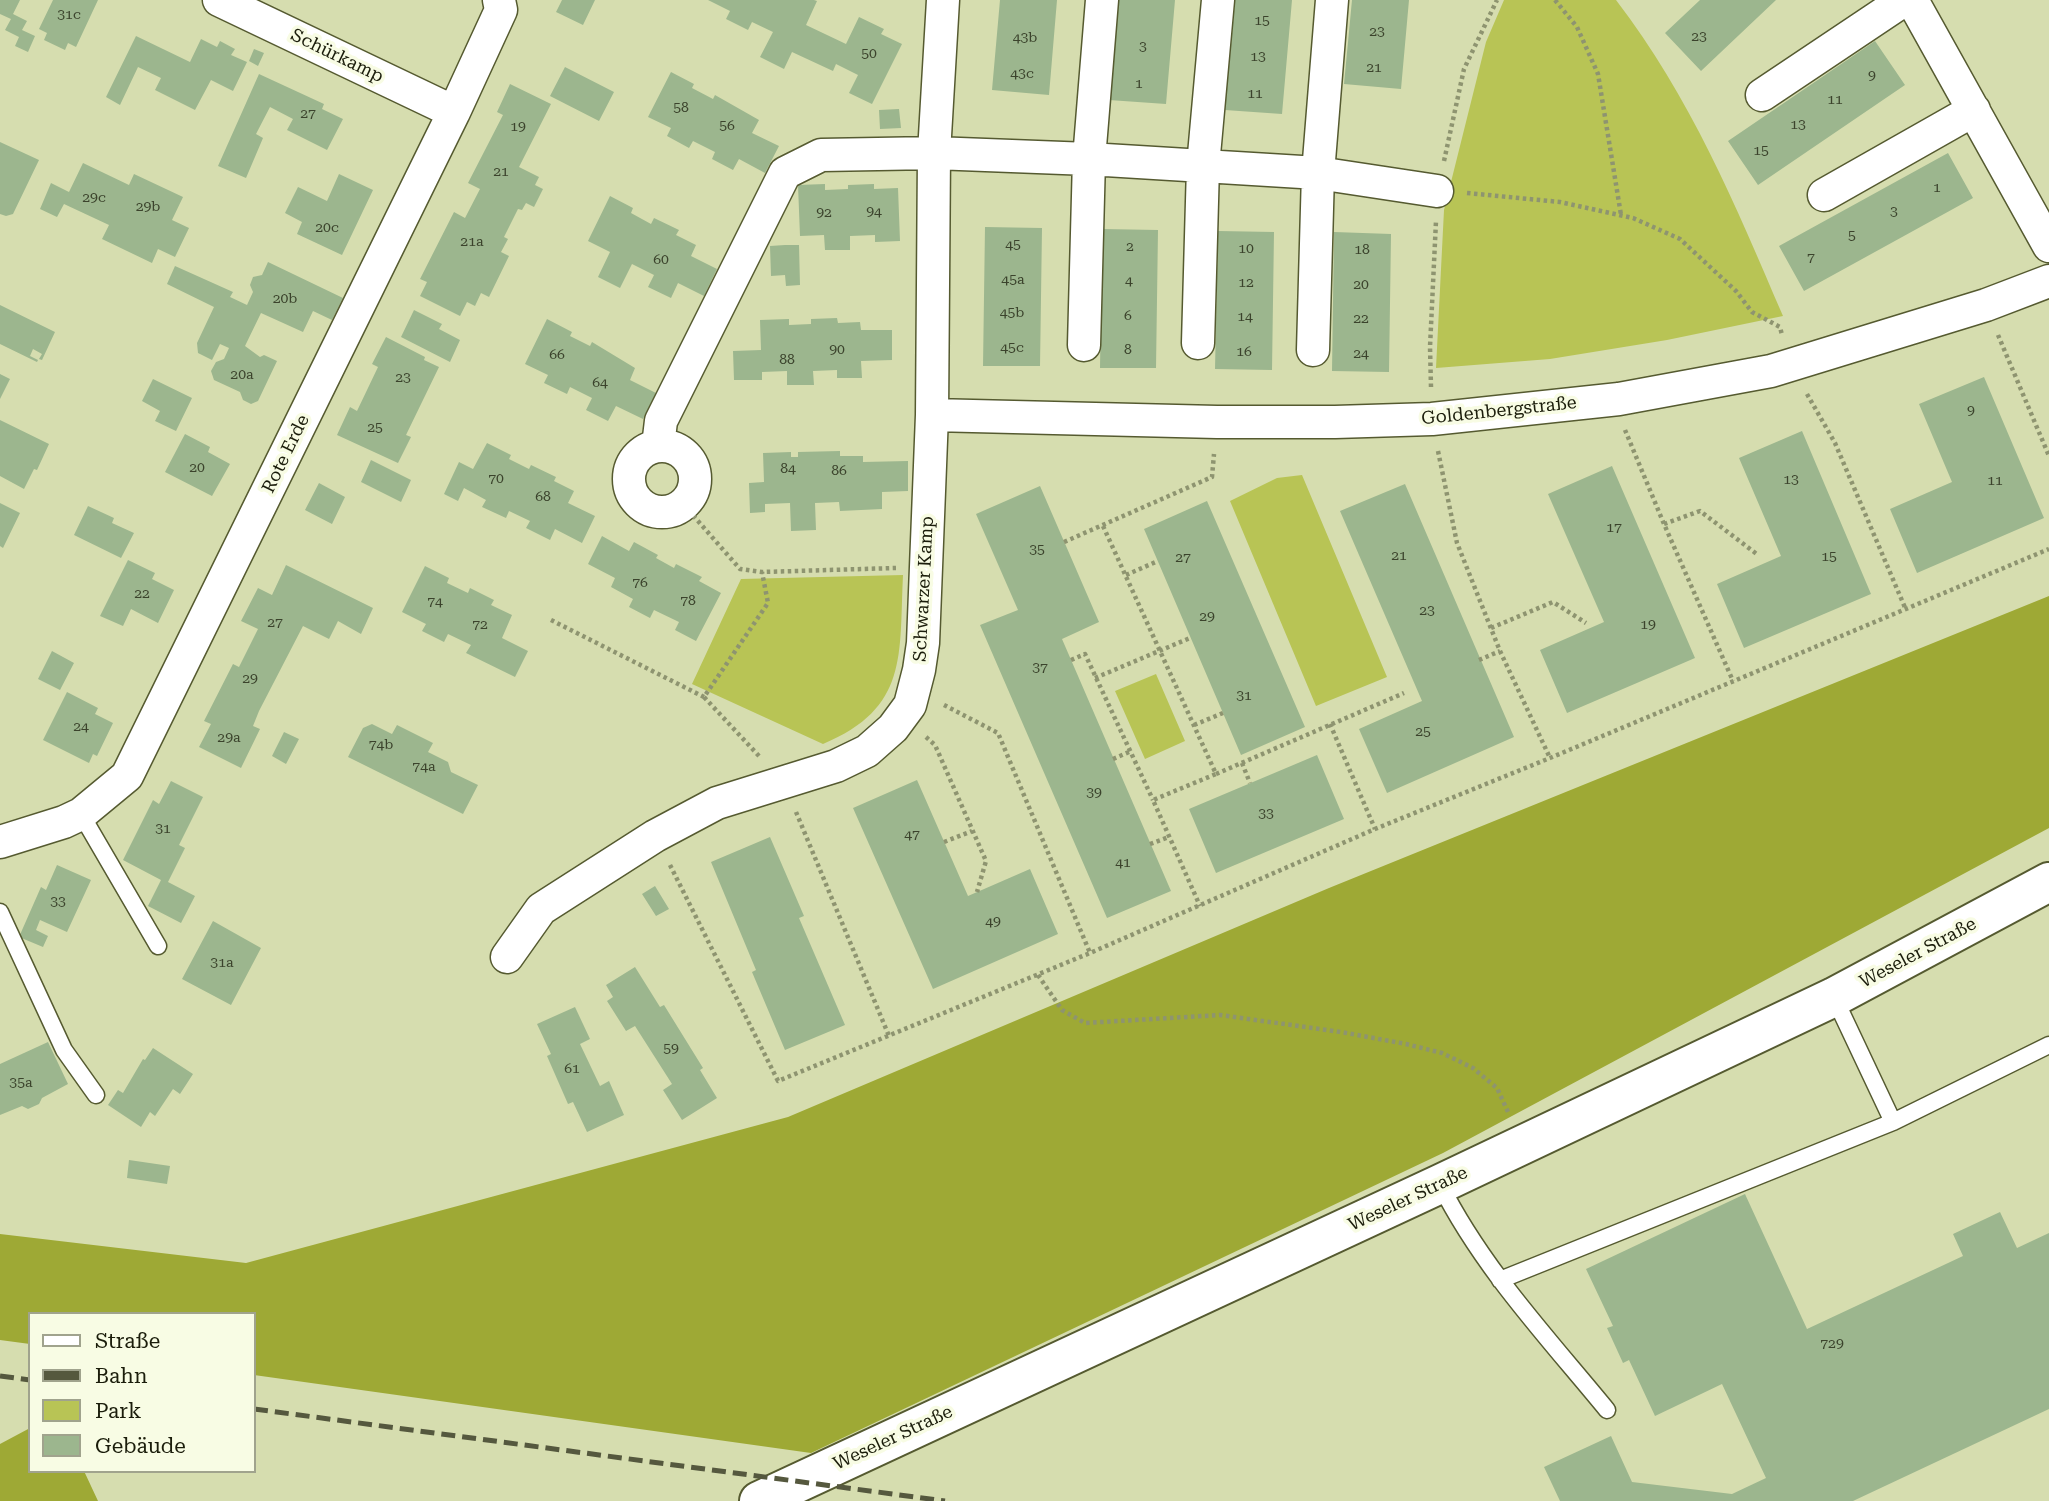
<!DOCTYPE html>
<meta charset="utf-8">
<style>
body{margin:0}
#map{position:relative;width:2049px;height:1501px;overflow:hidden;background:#d6ddaf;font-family:"Roboto Serif",serif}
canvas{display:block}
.legend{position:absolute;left:28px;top:1312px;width:228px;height:161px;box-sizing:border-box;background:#f8fce4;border:2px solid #a0a38d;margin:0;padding:9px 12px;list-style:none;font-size:21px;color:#1b1d0b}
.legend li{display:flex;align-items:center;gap:14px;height:35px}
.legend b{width:35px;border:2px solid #a0a38d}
</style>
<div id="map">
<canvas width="2049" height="1501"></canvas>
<ul class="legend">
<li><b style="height:9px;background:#fff"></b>Straße</li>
<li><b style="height:9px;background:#55583e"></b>Bahn</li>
<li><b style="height:19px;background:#b8c455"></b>Park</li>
<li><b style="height:19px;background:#9cb68e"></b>Gebäude</li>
</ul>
</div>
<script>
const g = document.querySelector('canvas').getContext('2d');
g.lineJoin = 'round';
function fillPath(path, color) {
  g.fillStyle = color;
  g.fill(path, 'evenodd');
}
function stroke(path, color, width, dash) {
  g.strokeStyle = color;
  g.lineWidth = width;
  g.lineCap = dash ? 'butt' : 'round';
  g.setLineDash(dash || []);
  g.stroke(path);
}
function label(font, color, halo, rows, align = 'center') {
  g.font = font + ' "Roboto Serif",serif';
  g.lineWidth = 7;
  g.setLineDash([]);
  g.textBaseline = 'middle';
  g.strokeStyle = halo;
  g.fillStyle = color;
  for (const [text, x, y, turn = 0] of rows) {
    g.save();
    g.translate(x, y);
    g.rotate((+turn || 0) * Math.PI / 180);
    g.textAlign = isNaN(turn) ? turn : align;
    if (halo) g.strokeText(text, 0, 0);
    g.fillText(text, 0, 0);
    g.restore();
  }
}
const green = new Path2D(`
 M1504 0H1616C1690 96 1736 206 1783 316L1667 340 1550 359 1436 368 1444 210 1486 42Z
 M1302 475 1387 677 1316 706 1230 501 1277 478Z
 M903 575C899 655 909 708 823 744L692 684 741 579Z
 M1156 674 1185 741 1145 759 1115 691Z`);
const forest = new Path2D(`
 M2049 596V828L1443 1153 811 1453 254 1375V1314H30V1344L0 1340V1234L246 1263 788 1117 1329 888Z
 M30 1428V1471H84L98 1501H0V1444Z`);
const building = new Path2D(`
 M0 0H20L13 14 27 21 22 30 35 36 28 52 15 46 19 37 5 30 11 19 0 14Z
 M53 0H98L76 47 68 43 65 50 44 40 47 33 39 29Z
 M562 0H595L583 25 556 12Z
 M708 0H814L817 1 806 25 846 44 859 17 884 29 881 34 902 44 872 104 849 93 858 75 836 64 833 71 792 52 784 69 760 57 773 32 752 22 748 30 726 19 730 11Z
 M1000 0H1057L1049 95 992 90Z
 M1118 0H1175L1166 104 1109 100Z
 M1235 0H1292L1282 114 1225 110Z
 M1352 0H1409L1401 89 1344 84Z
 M1700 0H1776L1701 71 1665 33Z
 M136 36 190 62 201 39 217 47 220 41 235 49 231 55 247 62 233 91 211 80 195 110 155 90 161 78 138 67 120 105 106 97Z
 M1875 41 1905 85 1758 185 1728 141Z
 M254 49 264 53 258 66 249 61Z
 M565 67 614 92 599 121 550 96Z
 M671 72 694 84 692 88 713 99 715 95 759 120 752 133 779 146 765 173 739 159 733 170 712 159 715 152 693 141 689 148 667 136 671 128 648 117Z
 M259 74 324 104 322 109 343 119 327 150 287 130 293 119 270 107 256 134 263 138 246 178 218 166Z
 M510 84 551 104 519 167 539 177 535 185 543 189 534 207 526 203 522 210 518 209 504 237 508 239 501 252 509 256 489 297 481 293 475 306 467 302 460 316 420 296 427 282 420 279 454 212 465 218 480 189 468 183 503 115 497 112Z
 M899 109 901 128 880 129 879 110Z
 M0 142 39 160 13 214 6 216 0 214Z
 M1948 153 1973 198 1804 291 1779 246Z
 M83 163 129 185 134 174 183 197 172 220 189 228 175 257 158 249 152 263 102 239 109 225 64 204 57 217 40 209 51 183 69 192Z
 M339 174 373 190 342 255 297 234 302 222 285 213 298 187 327 201Z
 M825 184V190L848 189V185L874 184V189L898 188 900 241 875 242V235L850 236V250H825L824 235 800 236 798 185Z
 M610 196 633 208 631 213 651 224 654 218 679 230 676 235 696 245 691 256 717 269 704 296 678 283 671 298 648 287 654 275 632 264 620 288 598 277 610 252 588 241Z
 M985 227 1042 228 1040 366H983Z
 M1102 229 1158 230 1156 368H1100Z
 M1218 231 1274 232 1272 370 1215 369Z
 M1334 232 1391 234 1389 372 1332 371Z
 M785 245H799L800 285 786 286 785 275 771 276 770 246Z
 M268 262 343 298 332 320 313 311 303 332 261 313 245 346 260 357 264 355 277 361 258 401 251 404 243 400 240 392 214 380 211 371 216 362 224 359 229 348 220 344 212 360 198 353 197 343 214 307 167 284 175 266 233 292 230 297 247 305 253 292 250 285 253 277 262 275Z
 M0 305 55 332 42 360 39 359 42 354 33 349 30 356 38 360 37 362 0 344Z
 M414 310 442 324 439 329 460 340 450 362 401 337Z
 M837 318 838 323 860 322 861 330H892V360L861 361 862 378H837V370L813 371 814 385H787V371L762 372V380H734L733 351 761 350 760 320 789 319V325L811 324V319Z
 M547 319 572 332 570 336 590 346 592 342 635 368 630 380 656 393 643 419 616 406 608 421 586 410 592 398 570 387 567 394 544 383 548 375 525 364Z
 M386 337 425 357 424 360 439 367 406 435 411 437 398 463 337 435 350 407 357 411 378 367 372 364Z
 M0 374 10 379 0 399Z
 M1984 377 2044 518 1917 573 1890 509 1952 482 1919 404Z
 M153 379 192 398 176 431 155 421 160 411 142 401Z
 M0 420 49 444 37 470 34 469 24 489 0 476Z
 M1802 431 1871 594 1744 648 1717 584 1781 556 1739 458Z
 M185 434 210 447 208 452 230 464 212 496 165 472Z
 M487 443 511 455 509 459 529 469 531 465 556 477 554 481 574 491 568 503 595 516 582 543 555 529 550 540 526 528 530 521 509 511 506 518 482 507 486 500 464 488 458 501 444 494 459 462 473 469Z
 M840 451V456H863V462L908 461V491L882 492V509L840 511 839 502 815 503 816 530 791 531 790 503 765 504V512L750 513 749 483 764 482 763 453 791 452V457H798V452Z
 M371 460 411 480 401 502 361 482Z
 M1612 466 1695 658 1567 713 1540 650 1604 622 1548 494Z
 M319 483 345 497 332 524 305 510Z
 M1405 484 1514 737 1387 793 1359 729 1422 701 1340 511Z
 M1040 486 1099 622 1062 639 1171 891 1107 918 980 625 1018 610 976 514Z
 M1207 501 1305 727 1241 755 1144 529Z
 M0 503 20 513 3 548 0 546Z
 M88 506 114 518 112 523 134 533 121 558 74 535Z
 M602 536 629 551 634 542 658 555 656 558 674 568 676 564 702 577 699 581 721 593 696 641 675 630 679 622 654 610 650 618 629 607 633 599 611 587 615 578 588 564Z
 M128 560 155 573 152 579 174 590 158 623 131 609 123 626 100 616Z
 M286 565 373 608 361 634 338 621 329 639 303 626 259 711 253 726 260 729 241 768 199 747 211 724 204 721 233 664 239 667 258 629 241 621 258 588 272 595Z
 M425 566 449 578 447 583 468 593 470 588 494 600 491 605 512 615 502 638 528 651 515 677 466 653 471 645 448 634 444 642 422 631 426 624 402 612Z
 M52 651 74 663 60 690 38 679Z
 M67 692 98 708 95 714 113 723 97 756 93 754 89 763 43 740Z
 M372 724 392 734 397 725 433 743 428 752 448 762 451 772 478 785 463 814 348 757 363 728Z
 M284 732 299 739 286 764 272 756Z
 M1317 755 1344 819 1216 873 1189 809Z
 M917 780 968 896 1030 869 1058 934 933 989 853 808Z
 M171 781 203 797 179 845 185 848 168 882 195 896 181 923 148 906 161 880 123 860 153 800 159 804Z
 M770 837 804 916 799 918 845 1025 785 1050 752 972 756 970 711 862Z
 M57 865 91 880 67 932 40 920 36 930 48 936 43 947 19 937 41 887 46 890Z
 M655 886 669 909 656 916 642 894Z
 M213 921 261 948 231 1005 182 979Z
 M635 967 660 1007 664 1005 703 1068 700 1070 717 1098 682 1120 663 1090 672 1084 635 1026 626 1031 607 1001 613 997 606 985Z
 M575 1007 590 1039 580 1044 600 1086 609 1081 624 1115 587 1132 573 1102 568 1104 547 1056 551 1054 537 1024Z
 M48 1042 68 1084 42 1098 39 1104 28 1109 22 1106 0 1115V1064Z
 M153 1048 193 1074 180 1094 173 1089 155 1116 150 1112 141 1127 108 1105 118 1090 123 1093 143 1059 145 1060Z
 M129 1160 170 1166 167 1184 127 1178Z
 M1745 1194 1807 1329 1963 1256 1953 1234 2000 1212 2017 1248 2049 1233V1409L1853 1501H1560L1544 1467 1611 1436 1632 1482 1732 1494 1766 1478 1722 1384 1655 1416 1629 1360 1623 1363 1607 1328 1613 1326 1586 1269Z`);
const path = new Path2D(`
 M1555 0 1577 27 1598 74 1621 215
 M1444 161 1464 69 1497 0
 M1467 193 1560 202 1633 218 1680 239 1736 291 1752 312 1780 327 1782 335
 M1998 335 2049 456
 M1431 387 1430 347 1436 221
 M1807 394 1835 443 1906 610
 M1625 430 1664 524 1733 681
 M1438 451 1457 543 1500 651 1550 758
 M684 505 740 569 762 572 896 568
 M1664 524 1700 511 1758 555
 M1103 526 1216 774 1153 800 1200 906
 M1064 542 1212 477 1214 454
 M1126 575 1158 561
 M551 620 704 697
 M1491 628 1553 602 1586 623
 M1071 660 1085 654 1153 800
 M1479 660 1500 651
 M1095 678 1190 638
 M944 705 998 733 1090 953
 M1330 724 1375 829
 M1194 725 1223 713
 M926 737 935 745 986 861 977 892
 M759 756 704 697 768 603 762 572
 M1113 759 1129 752
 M1242 763 1250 783
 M1216 774 1404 693
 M796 812 889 1036
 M944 842 972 831
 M1150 844 1169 837
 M670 865 778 1081 1090 953 1375 829 1550 758 2049 549
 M1038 975 1062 1010 1085 1023 1220 1015 1341 1032 1406 1044 1442 1053 1473 1068 1497 1088 1508 1112`);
const lane = new Path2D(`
 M81 814 158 946
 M0 912 64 1050 96 1095
 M1834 997 1893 1122
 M1440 1184C1482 1268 1548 1338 1607 1410
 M1500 1280 1893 1122 2049 1045`);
const street = new Path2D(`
 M219 0 454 112
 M1912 0 2049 246
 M1762 95 1904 0
 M1824 195 1974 110
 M1198 343 1203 166 1218 0
 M1084 345 1089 159 1102 0
 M1313 350 1318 173 1332 0
 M932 415 1217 422H1335L1432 419 1619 399 1771 371 1986 305 2049 281
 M658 446 661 421 785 173 821 155 934 153 1089 159 1318 173 1437 191
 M629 479a33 33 0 1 1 66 0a33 33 0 1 1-66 0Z
 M0 842 64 822 81 814 127 776 454 112 501 10 499 0
 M507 957 541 909 655 836 717 803 836 766 867 751 893 728 910 705 919 670 923 643 932 415 934 153 943 0`);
const secondary = new Path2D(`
 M759 1501 1440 1184 1834 997 2049 882`);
const rail = new Path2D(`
 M0 1376 30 1380
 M254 1409 945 1501`);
const numberNames = [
 ["31c",69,15],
 ["15",1262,21],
 ["23",1377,32],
 ["23",1699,37],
 ["43b",1025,38],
 ["3",1143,47],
 ["50",869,54],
 ["13",1258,57],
 ["21",1374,68],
 ["43c",1022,74],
 ["9",1872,76],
 ["1",1139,84],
 ["11",1255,94],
 ["11",1835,100],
 ["58",681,108],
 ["27",308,114],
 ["13",1798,125],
 ["56",727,126],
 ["19",518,127],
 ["15",1761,151],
 ["21",501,172],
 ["1",1937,188],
 ["29c",94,198],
 ["29b",148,207],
 ["94",874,212],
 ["3",1894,212],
 ["92",824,213],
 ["20c",327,228],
 ["5",1852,236],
 ["21a",472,242],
 ["45",1013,245],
 ["2",1130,247],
 ["10",1246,249],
 ["18",1362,250],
 ["7",1811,258],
 ["60",661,260],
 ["45a",1013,280],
 ["4",1129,281],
 ["12",1246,283],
 ["20",1361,285],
 ["20b",285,299],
 ["45b",1012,313],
 ["6",1128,316],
 ["14",1245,317],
 ["22",1361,319],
 ["45c",1012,348],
 ["90",837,350],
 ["8",1128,350],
 ["16",1244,352],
 ["24",1361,354],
 ["66",557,355],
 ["88",787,360],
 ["20a",242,375],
 ["23",403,378],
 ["64",600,383],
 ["9",1971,411],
 ["25",375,428],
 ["20",197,468],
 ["84",788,469],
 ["86",839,471],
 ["70",496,479],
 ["13",1791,480],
 ["11",1995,481],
 ["68",543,497],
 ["17",1614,528],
 ["35",1037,550],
 ["21",1399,556],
 ["15",1829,557],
 ["27",1183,558],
 ["76",640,583],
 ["22",142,594],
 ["78",688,601],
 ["74",435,602],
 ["23",1427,611],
 ["29",1207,617],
 ["27",275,623],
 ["72",480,625],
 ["19",1648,625],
 ["37",1040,668],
 ["29",250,679],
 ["31",1244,696],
 ["24",81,727],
 ["25",1423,732],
 ["29a",229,738],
 ["74b",381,745],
 ["74a",424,767],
 ["39",1094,793],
 ["33",1266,814],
 ["31",163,829],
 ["47",912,835],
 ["41",1123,863],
 ["33",58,902],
 ["49",993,922],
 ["31a",222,963],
 ["59",671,1049],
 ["61",572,1069],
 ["35a",21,1083],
 ["729",1832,1344]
];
const streetNames = [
 ["Schürkamp",337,56,26],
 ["Goldenbergstraße",1499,411,-6],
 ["Rote Erde",286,454,-64],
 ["Schwarzer Kamp",924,589,-87],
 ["Weseler Straße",1918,953,-28],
 ["Weseler Straße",1408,1199,-25],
 ["Weseler Straße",893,1438,-25]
];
fillPath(green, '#b8c455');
fillPath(forest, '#9ea935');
fillPath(building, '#9cb68e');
stroke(lane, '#555a30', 19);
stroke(street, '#555a30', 35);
stroke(secondary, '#555a30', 42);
stroke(path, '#8e9470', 4.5, [3.5, 3.5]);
stroke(lane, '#fff', 16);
stroke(street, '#fff', 32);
stroke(secondary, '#fff', 38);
stroke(rail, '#55583e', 5, [14, 7]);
label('14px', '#3b432c', null, numberNames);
label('18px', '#1b1d0b', '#f8fce4', streetNames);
</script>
